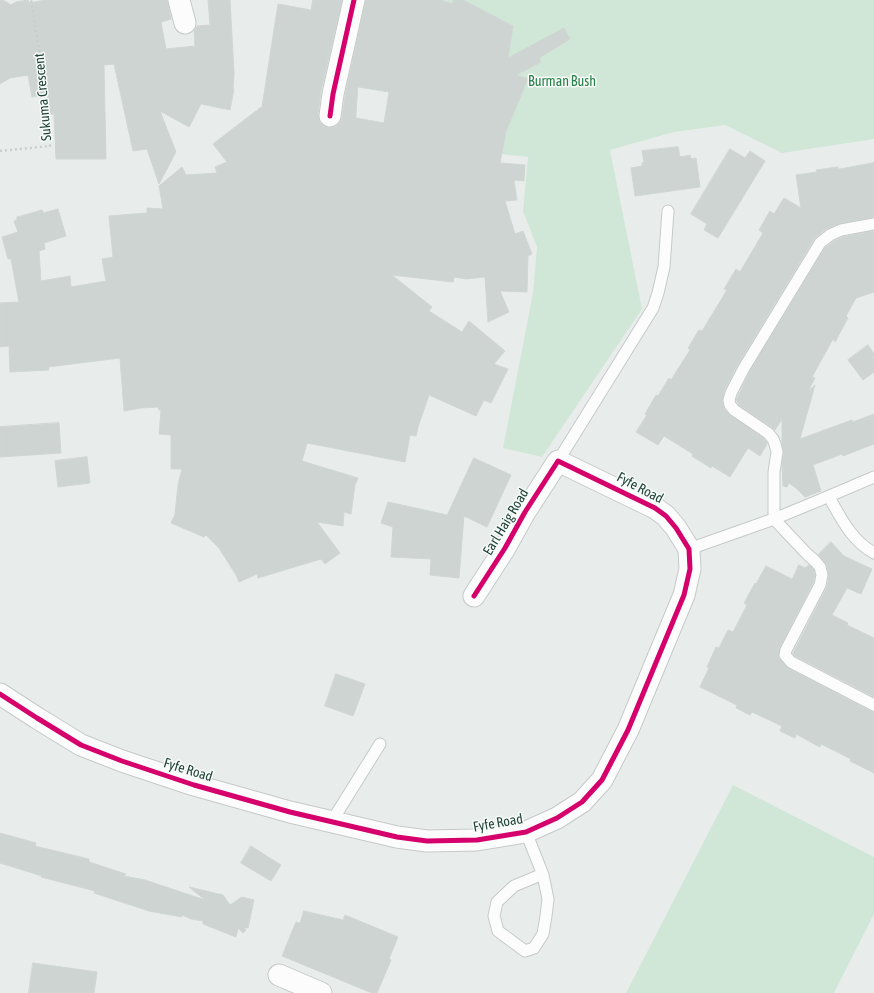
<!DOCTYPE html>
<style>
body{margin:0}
canvas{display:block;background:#e8edeb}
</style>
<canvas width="874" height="993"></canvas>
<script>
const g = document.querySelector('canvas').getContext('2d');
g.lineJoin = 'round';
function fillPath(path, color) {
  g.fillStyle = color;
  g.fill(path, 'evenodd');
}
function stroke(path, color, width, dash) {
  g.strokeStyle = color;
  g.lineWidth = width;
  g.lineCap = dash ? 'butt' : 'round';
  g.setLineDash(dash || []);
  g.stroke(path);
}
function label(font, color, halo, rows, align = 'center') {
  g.font = font + ' "Asap Condensed",sans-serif';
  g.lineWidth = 3;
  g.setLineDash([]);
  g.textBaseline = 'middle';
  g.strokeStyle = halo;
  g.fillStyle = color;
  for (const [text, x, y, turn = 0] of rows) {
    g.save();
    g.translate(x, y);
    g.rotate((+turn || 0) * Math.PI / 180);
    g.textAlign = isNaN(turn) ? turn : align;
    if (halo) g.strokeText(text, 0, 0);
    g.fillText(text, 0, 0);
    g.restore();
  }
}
const green = new Path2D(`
 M429 0H874V139L782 153 725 125 674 132 610 150 642 309 542 457 503 448 533 293 537 247 523 211 528 157 404 144Z
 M733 785 874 857V914L834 993H626Z`);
const building = new Path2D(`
 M0 0H3L11 5 16 2 28 0 29 3 46 0H167L171 19 161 22 166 49 195 46 194 31 197 26 210 25 208 0H230L234 73 233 89H234L230 110 201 104 189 127 160 111 176 152 159 184 147 149 133 151 114 64 104 65 106 159H56L54 114H48V94L32 97 28 75 10 78 0 84Z
 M313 0H342L321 91 318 114 319 121 322 125 328 128 335 127 339 124 342 118 345 96 366 0H440L452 4 454 0H463L513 26 508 58 564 28 570 39 539 58 541 62 516 75 528 79 506 131 500 163 525 165 524 181 514 180 517 200 505 201 515 234 523 231 532 254 528 256 527 292 500 291 509 312 488 322 485 277 466 279 454 277 453 282 392 275 432 307 429 311 462 332 469 321 505 351 494 364 508 369 491 403 484 400 476 416 429 395 418 427 416 436 410 435 405 462 307 443 302 461 358 478 355 485 351 514 344 512 343 526 317 522 340 553 325 564 321 559 258 578 257 574 239 582 236 575 219 548 206 535 204 537 171 523 175 514 178 485 182 469H171V435L159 434 161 410H159L158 407 141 408 124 411 120 358 48 367 49 370 10 372 9 346 0 347V303L19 302 11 259H8L2 237 18 232 14 221 17 220V217L42 210 43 213 58 209 66 236 44 243 45 249 39 251 41 281 70 276 71 287 106 281 102 259 113 257 109 216 147 213V208L163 209 159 186 182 167 186 175 217 173 215 167 227 162 213 144 256 111H258V109L262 107 278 4 311 10ZM358 87 389 92 384 123 356 118Z
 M678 147 680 157 690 155 691 159 696 158 700 187 635 196 631 168 642 166V163L644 162 642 151Z
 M730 149 745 158 750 151 765 161 718 238 704 230 707 224 691 214Z
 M874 163V217L838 224 826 229 814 239 738 364 724 391 722 401 724 409 729 414 763 438 767 443V444L760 456 748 448 730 477 712 466 711 468 692 456 693 454 664 436 658 445 636 432 647 415 645 414 656 395 658 396 669 378 671 380 690 350 688 348 699 330 702 331 727 290 724 289 736 269 740 272 763 233 759 230 770 211 774 214 784 198 801 208 796 175 817 172 816 170 838 167V169Z
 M874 231V292L856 298 846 316 848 318 835 342 833 339 812 377 815 378 808 391 815 385 800 439 852 420 853 422 874 414V444L843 456 842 454 813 465 821 491 805 497 796 488 789 483 787 487 783 486 782 463 784 453 782 444V419L775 430 772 427 739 405 736 400 738 396 750 371 825 248 834 241 843 237Z
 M868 345 874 354V372L863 380 848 360Z
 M59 423 61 453 0 457V427Z
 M87 457 90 483 58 487 55 461Z
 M474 458 511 475 487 527 464 516 459 578 430 575 431 559 391 557 393 527 381 523 388 502 447 515Z
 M831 542 844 556 872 569 861 594 847 588 832 615 848 623 847 625 874 638V697L795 656 793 653 827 587 829 576 827 565 818 555Z
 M799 565 805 568 809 565 814 570 815 575 813 583 780 647 778 657 788 668 871 711 874 712V773L850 761 851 759 821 744 820 747 796 734 795 738 780 731 782 726 752 712 750 715 736 708 737 705 700 687 709 668 707 667 716 647 719 648 728 630 733 632 747 605 744 603 755 583 756 584 766 566 792 579Z
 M336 674 365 684 353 716 325 706Z
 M0 833 36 843 35 846 89 859V862L126 874 124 876 145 880 205 900 189 887 223 895 230 905 242 897 254 900 248 928 244 927 246 930 243 933 238 928 236 937 203 924V921L191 919 182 915V917L149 911 94 893 95 891 41 877 42 876 0 863Z
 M251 846 281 865 271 881 241 863Z
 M304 911 343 920 345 915 398 937 389 959 391 960 377 993H372L282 956 296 922 300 923Z
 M33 963 97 972 94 993H29Z`);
const path = new Path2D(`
 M0 151 50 146 41 62 31 0`);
const lane = new Path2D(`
 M874 224 841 230 830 235 820 243 744 368 731 393 729 400 730 405 734 410 768 433 773 439 775 444 777 452 774 472V519L820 500 874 477
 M558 461 653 308 658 293 664 267 668 211
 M829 497C841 518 851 540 874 553
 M689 549 774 519 807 554 815 561 820 567 822 575 820 585 786 650 785 655 791 662 874 705
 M332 821 380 744
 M526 832 543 875 548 899 546 916 543 934 534 948 525 951 498 931 494 916 497 902 514 886 538 876 543 875`);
const street = new Path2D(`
 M179 0 185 23
 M330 116 333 94 354 0
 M0 694 37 718 81 745 122 761 194 785 290 812 397 837 427 841 477 840 526 832 557 818 582 802 602 780 628 730 684 595 690 569 689 549 676 528 666 516 655 508 558 461 525 512 505 548 474 596
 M279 975 321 993`);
const cycleway = new Path2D(`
 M330 116 333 94 354 0
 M0 694 37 718 81 745 122 761 194 785 290 812 397 837 427 841 477 840 526 832 557 818 582 802 602 780 628 730 684 595 690 569 689 549 676 528 666 516 655 508 558 461 525 512 505 548 474 596`);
const parkNames = [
 ["Burman Bush",562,82]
];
const streetNames = [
 ["Sukuma Crescent",43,97,-95],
 ["Fyfe Road",640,488,28],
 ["Earl Haig Road",506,522,-59],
 ["Fyfe Road",188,770,17],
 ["Fyfe Road",498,823,-10]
];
fillPath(green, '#d0e7d7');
fillPath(building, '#ced4d2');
stroke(building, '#d0d6d4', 1);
stroke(lane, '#c5cac8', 13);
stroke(street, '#c5cac8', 23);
stroke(path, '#c6cfcd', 2.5, [2, 3]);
stroke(lane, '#fcfcfc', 11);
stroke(street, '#fcfcfc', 21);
stroke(cycleway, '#d6006c', 5);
label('14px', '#287f47', '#f7fbf9', parkNames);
label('14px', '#22443a', '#f7fbf9', streetNames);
</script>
